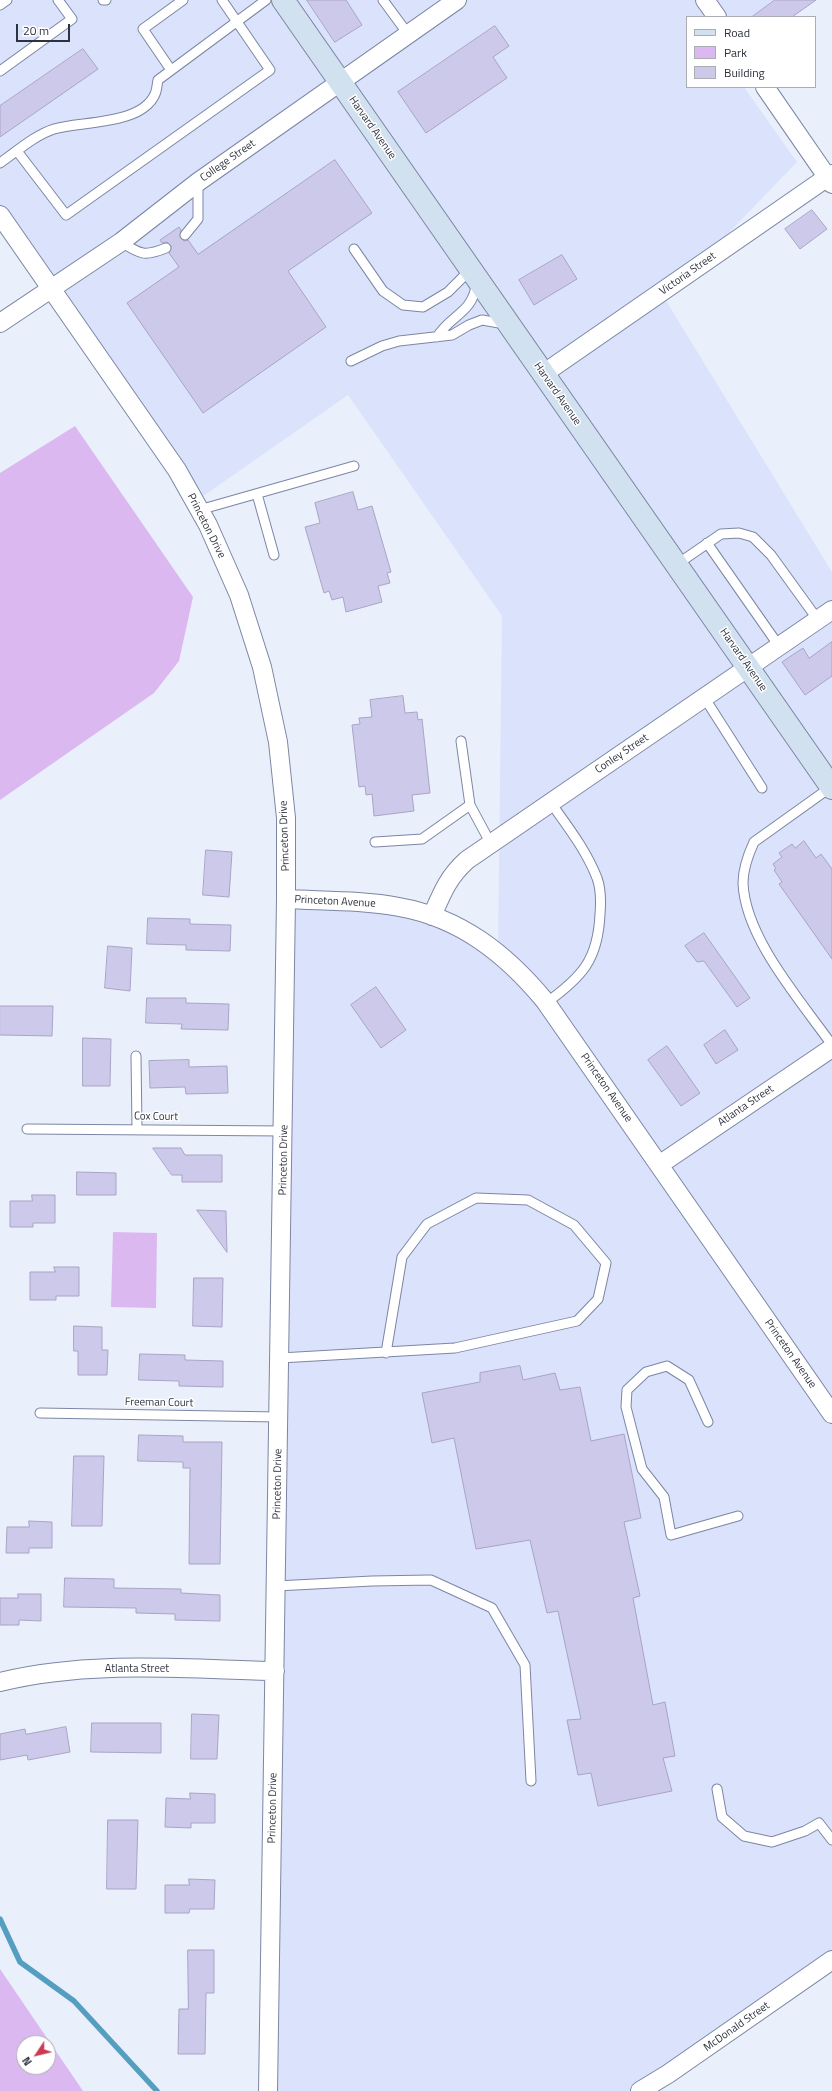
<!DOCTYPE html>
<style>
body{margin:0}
#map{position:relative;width:832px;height:2091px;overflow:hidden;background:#eaeffc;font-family:"Titillium Web",sans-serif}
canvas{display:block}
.legend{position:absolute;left:686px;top:16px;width:130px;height:72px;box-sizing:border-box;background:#fff;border:1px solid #abadb2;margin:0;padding:5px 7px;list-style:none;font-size:12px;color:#2d323e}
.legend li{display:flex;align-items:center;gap:8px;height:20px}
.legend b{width:20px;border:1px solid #abadb2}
.north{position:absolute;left:16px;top:2035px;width:40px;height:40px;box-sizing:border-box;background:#fff;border:1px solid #abadb2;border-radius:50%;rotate:235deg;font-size:11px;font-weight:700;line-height:16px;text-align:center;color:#2d323e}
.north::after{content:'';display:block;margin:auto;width:14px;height:18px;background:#cb3b54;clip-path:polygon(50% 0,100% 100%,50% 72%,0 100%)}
.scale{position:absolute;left:16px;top:24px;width:54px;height:18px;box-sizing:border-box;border:2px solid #2d323e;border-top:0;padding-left:5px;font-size:12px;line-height:14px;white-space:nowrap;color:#2d323e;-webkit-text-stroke:3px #fff;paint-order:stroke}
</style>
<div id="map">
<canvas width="832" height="2091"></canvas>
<ul class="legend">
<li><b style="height:5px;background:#d2e1f0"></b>Road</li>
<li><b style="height:11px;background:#dbb8f0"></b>Park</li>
<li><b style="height:11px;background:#cdc9eb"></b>Building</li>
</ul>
<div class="north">N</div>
<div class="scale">20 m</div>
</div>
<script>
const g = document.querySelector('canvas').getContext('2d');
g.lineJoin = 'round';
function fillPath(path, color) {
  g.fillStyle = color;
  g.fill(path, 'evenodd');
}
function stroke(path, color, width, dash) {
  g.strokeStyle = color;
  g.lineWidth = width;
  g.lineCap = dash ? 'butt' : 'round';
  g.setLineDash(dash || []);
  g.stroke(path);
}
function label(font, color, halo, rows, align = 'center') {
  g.font = font + ' "Titillium Web",sans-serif';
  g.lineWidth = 3;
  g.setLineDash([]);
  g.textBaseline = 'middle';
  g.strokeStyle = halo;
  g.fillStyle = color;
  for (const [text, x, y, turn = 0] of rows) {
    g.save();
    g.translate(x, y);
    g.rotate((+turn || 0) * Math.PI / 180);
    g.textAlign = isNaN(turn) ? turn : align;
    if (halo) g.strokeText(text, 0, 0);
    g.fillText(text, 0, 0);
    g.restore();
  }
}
const built = new Path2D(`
 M0 0H815L788 17H687V87H744L797 162 665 299 832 572V1953L631 2091H265L289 897 407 910 498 946 502 616 348 395 202 497 0 224Z`);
const green = new Path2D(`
 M75 426 193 597 179 661 154 693 0 800V473Z
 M113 1232 157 1233 156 1308 111 1307Z
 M0 1969 83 2091H0ZM24 2043H48V2067H24Z`);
const stream = new Path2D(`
 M0 1919 20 1962 74 2001 157 2091`);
const building = new Path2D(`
 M307 0H346L362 25 335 42Z
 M775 0H816L792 17H752Z
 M495 26 509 46 493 57 507 78 426 133 398 92Z
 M83 49 98 69 0 137V106Z
 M335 160 372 213 288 271 326 327 203 413 127 303 179 267 169 253 171 246 167 242 162 243 160 240 179 227 181 230 180 237 184 241 188 240 198 254Z
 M812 210 827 229 800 249 785 229Z
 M562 255 577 279 534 305 519 280Z
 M353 492 358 510 372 506 391 572 387 573 390 583 378 586 382 602 346 612 343 597 332 600 329 591 324 593 305 527 320 523 315 503Z
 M832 642V676L805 695 782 662 803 648 809 658Z
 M403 696 405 713 417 712 418 720 422 719 430 793 412 795 414 811 374 816 372 794 366 795 365 786 359 787 352 725 360 724 359 718 372 717 370 700Z
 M804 841 816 858 821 854 832 869V959L779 884 782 882 774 870 776 869 773 864 782 857 779 853 792 844 795 848Z
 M206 850 232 852 229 897 203 895Z
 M148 918 190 919V924L231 925 230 951 186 950V945L147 944Z
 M704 933 750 998 737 1007 704 961 697 962 685 946Z
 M108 946 132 948 130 991 105 988Z
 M376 987 406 1030 381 1048 351 1005Z
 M147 998H186V1003L229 1004 228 1030 181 1029 182 1024 146 1023Z
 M0 1006H53L52 1036 0 1035Z
 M725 1030 738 1050 716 1064 704 1045Z
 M83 1038 111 1039 110 1086H83Z
 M667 1046 700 1093 681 1106 648 1060Z
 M189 1060V1067L227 1066 228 1093 186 1094 185 1087 150 1088 149 1061Z
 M153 1148H181L185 1155H222V1182H182V1175H172Z
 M77 1172 116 1173V1195H77Z
 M32 1195H55V1223H33V1227H10V1201H32Z
 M197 1210 226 1211 227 1252Z
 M54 1267H79V1296H56V1300H30V1272H55Z
 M194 1278H223L222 1327 193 1326Z
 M74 1326 102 1327V1350H108L107 1375H78V1351H74Z
 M140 1354 185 1355V1360L223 1361V1387L179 1386V1381L139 1380Z
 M520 1366 523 1380 555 1373 560 1390 580 1387 591 1441 624 1434 641 1518 624 1522 640 1596 633 1598 653 1705 665 1702 675 1756 663 1758 672 1791 598 1806 591 1773 578 1775 567 1720 581 1719 558 1611 547 1613 530 1540 476 1549 454 1438 432 1443 422 1393 480 1382V1373Z
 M139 1435 183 1436V1442H222L220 1564H189L190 1468H183V1462L138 1461Z
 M74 1456H104L102 1526H72Z
 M29 1521 52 1522V1548H29V1553H6L7 1527H29Z
 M65 1578 114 1579V1588L181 1589V1593L220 1595V1621L175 1620V1614L136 1613V1608L64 1607Z
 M18 1594H41V1621L19 1620V1625H0V1598H18Z
 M192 1714 219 1715 217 1759H191Z
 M92 1723H161V1753L91 1752Z
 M66 1727 70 1752 28 1760 27 1755 0 1760V1734L25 1729 26 1734Z
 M190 1793 215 1794V1823H191V1828L165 1827 166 1798 190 1799Z
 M108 1820H138L136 1889H107Z
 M189 1879 215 1880 214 1909H190L189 1913H165V1885H189Z
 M188 1950H214V1993H206L205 2054H178L179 2009H188Z`);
const lane = new Path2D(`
 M103 0H106
 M383 0 408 34
 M0 5 7 0
 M171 70 143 29 183 0
 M0 71 72 19 58 0
 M17 151 66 215 270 70 222 0
 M0 163C16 152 35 135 54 129 82 121 142 125 155 94 157 90 157 84 158 80L266 0
 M185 235 198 219V182
 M121 242C140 254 144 257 166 248
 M354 249 383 291 403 305 423 307 448 292 471 269
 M437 337C452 313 472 315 477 282
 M351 361 382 346 399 341 452 335 469 325 482 320 505 324
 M257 494 274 555
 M199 510 354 466
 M707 543 779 646
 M676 565 721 534 739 533 753 537 771 555 818 620
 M704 697 762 788
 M461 741 470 805
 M831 787 754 842C748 855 743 869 743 883 745 938 801 1001 832 1045
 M375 842 422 839 470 805 491 844
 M546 1003C582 977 598 960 600 914 601 902 601 889 597 878 586 850 568 827 551 803
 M136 1056 137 1129
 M27 1129 284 1131
 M280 1358 455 1348 577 1321 598 1299 606 1263 574 1225 528 1200 476 1198 427 1224 402 1257 386 1353
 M40 1413 279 1417
 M708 1422 689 1380 667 1366 646 1372 627 1390 626 1407 642 1469 664 1497 671 1535 738 1516
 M276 1586 372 1581 431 1580 492 1608 525 1665 531 1781
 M717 1789 722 1817 744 1836 772 1842 805 1831 819 1823 832 1840`);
const street = new Path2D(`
 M705 0 717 17
 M765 87 832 184
 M0 215 177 470 208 525 239 595 262 667 278 742 286 818V899L268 2091
 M0 323 121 242 198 182 457 0
 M543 374 832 174
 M286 899C324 901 362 900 399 907 461 918 506 954 545 1001L832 1414
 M432 916C442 893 448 877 467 860L832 610
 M659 1165 832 1048
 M0 1682C89 1660 184 1669 275 1671
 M640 2091 668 2074 832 1960`);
const secondary = new Path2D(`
 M283 0 832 788`);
const streetNames = [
 ["Harvard Avenue",372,128,55],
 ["College Street",228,161,-35],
 ["Victoria Street",688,274,-35],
 ["Harvard Avenue",557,394,55],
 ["Princeton Drive",206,526,63],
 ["Harvard Avenue",743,660,55],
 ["Conley Street",622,754,-34],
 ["Princeton Drive",285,836,-92],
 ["Princeton Avenue",335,902,3],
 ["Princeton Avenue",606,1088,55],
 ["Atlanta Street",746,1106,-34],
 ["Cox Court",156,1117,1],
 ["Princeton Drive",284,1160,-89],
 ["Princeton Avenue",790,1354,55],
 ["Freeman Court",159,1403,1],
 ["Princeton Drive",278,1484,-89],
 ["Atlanta Street",137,1669],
 ["Princeton Drive",273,1808,-89],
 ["McDonald Street",737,2027,-35]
];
fillPath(built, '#dbe3fc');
fillPath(green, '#dbb8f0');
stroke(stream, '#549ec0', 5.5);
fillPath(building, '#cdc9eb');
stroke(building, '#a9a4c5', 1);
stroke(lane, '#7c86a4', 11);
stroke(street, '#7c86a4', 20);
stroke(secondary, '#7c86a4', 24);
stroke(lane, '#fff', 9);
stroke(street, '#fff', 18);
stroke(secondary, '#d2e1f0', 22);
label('11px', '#2d323e', '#fff', streetNames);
</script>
